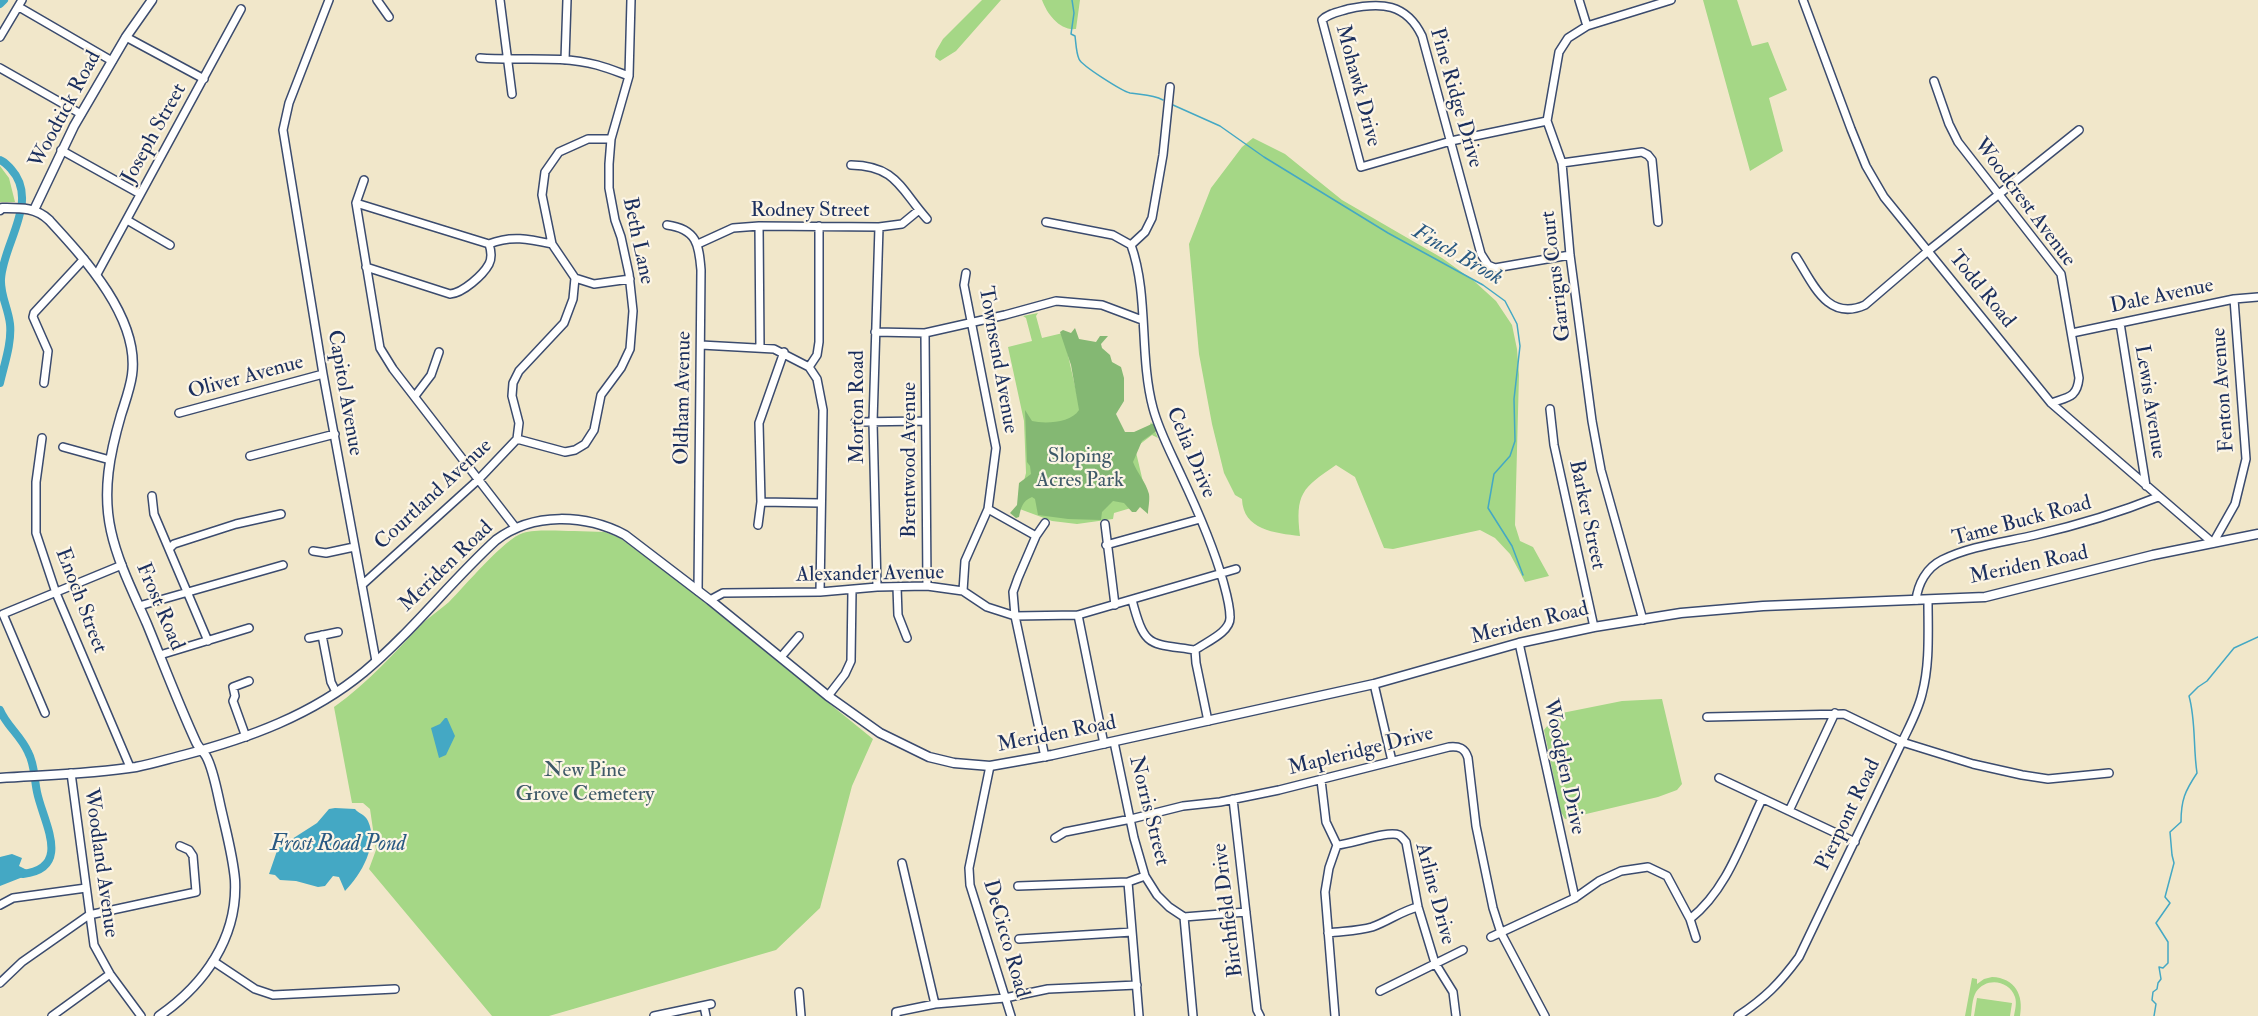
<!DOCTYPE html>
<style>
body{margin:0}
canvas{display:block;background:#f1e7ca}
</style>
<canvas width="2258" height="1016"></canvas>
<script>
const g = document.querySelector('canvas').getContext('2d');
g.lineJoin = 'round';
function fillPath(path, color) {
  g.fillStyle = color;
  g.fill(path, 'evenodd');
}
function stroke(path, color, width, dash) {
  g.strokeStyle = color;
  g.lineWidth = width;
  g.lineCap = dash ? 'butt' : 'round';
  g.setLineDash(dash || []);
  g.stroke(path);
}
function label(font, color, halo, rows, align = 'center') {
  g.font = font + ' "IM FELL Double Pica",serif';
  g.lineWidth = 4.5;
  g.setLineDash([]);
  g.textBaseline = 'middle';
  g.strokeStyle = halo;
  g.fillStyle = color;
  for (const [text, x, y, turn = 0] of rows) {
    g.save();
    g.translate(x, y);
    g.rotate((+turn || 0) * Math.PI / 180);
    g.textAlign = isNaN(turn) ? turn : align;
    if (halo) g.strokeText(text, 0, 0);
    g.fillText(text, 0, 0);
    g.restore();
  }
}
const green = new Path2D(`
 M982 0H1001L956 51 940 61 935 57 936 51 943 39Z
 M1042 0H1080L1076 29C1060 31 1047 14 1042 0Z
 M1703 0H1737L1752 46 1768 42 1787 90 1769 98 1783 151 1750 171Z
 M1253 138 1285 154 1342 200 1442 258 1474 281 1496 301 1512 325 1517 349 1519 375 1515 525 1520 541 1533 547 1549 576 1525 582 1510 554 1495 538 1480 530 1393 549 1384 548 1355 477 1336 465C1302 488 1295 494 1300 536 1275 533 1243 530 1242 499L1235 495 1224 473 1212 424 1199 354 1189 244 1211 188 1242 147Z
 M0 166 9 178 15 202H0Z
 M1038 313 1036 316 1042 338 1063 333 1079 404 1128 440 1150 425 1151 422 1158 438 1152 435 1135 448 1148 503 1114 513 1113 519 1077 524 1052 521 1017 508 1026 473 1024 421 1008 347 1032 341 1026 318 1023 316Z
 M574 531 605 532 620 538 687 588 873 739 852 786 820 908 776 950 549 1016H492L369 869 376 850 370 809 363 803H352L334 707C368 683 395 652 424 622 432 615 441 609 449 602 464 587 505 538 523 533 536 529 560 531 574 531Z
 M1662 699 1682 784 1677 790 1658 797 1565 819 1561 812 1544 730 1557 714 1622 701Z
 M1992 977C2015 978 2024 995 2020 1016H2014C2015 1010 2017 1003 2015 997 2009 980 1986 977 1976 992 1972 999 1972 1009 1971 1016H1965L1972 978 1977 979V984L1984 979Z
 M1977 998 2012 1003 2010 1016H1974Z`);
const forest = new Path2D(`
 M1075 328 1079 339 1096 342 1100 336H1108L1101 344 1102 348 1110 355 1112 362 1121 367 1124 378V401L1116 414 1125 432H1134L1154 423 1158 430 1142 441 1133 462C1137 473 1146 482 1149 494 1150 501 1148 508 1148 514L1140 507 1136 512H1132L1124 503 1113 501 1102 512 1101 520 1068 519 1038 515 1035 499 1032 497C1022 501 1021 508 1019 517L1016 518 1010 513 1017 505 1019 483 1031 474 1030 466 1027 462 1025 410 1032 421C1045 424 1071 423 1079 410L1071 365 1060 332 1063 330 1071 333Z`);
const water = new Path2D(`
 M445 718H447L455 736 446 755 439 758 431 728 440 724Z
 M335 808 355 809C359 814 365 814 368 821 379 844 361 875 345 891L339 877 333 876 325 886 318 887 296 881 280 880 275 875 269 874 278 848 317 823 329 809Z
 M12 854 22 858 19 866 33 873 0 886V857Z`);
const stream = new Path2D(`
 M1072 0 1074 13 1071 34 1075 36C1076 43 1076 52 1079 59 1082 66 1122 91 1130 93 1142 95 1152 94 1163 100
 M1173 105 1220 126 1264 157 1388 233 1483 285 1505 301 1517 324 1520 346 1514 399 1515 441 1510 456 1494 474 1488 508 1512 546 1523 575
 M2154 1016 2156 1004 2152 1000 2153 992 2157 989 2158 983 2161 979 2159 967 2163 968 2168 963V942L2156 923 2170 903 2165 897 2174 863 2172 855 2170 832 2181 822C2181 800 2185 791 2197 773 2193 747 2196 721 2189 696L2198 687 2207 681 2234 648 2258 637`);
const river = new Path2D(`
 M0 4 4 0
 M0 160C5 162 7 165 11 169 40 201 3 243 1 279 0 295 8 307 10 324 12 343 4 365 0 383
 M0 710C6 725 21 736 28 752 35 765 34 778 37 792 43 822 73 868 23 874`);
const minor = new Path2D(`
 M329 0 289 103 283 130 323 374 376 661
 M377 0 389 17
 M500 0 512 94
 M1579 0 1587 26
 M1803 0 1851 129 1866 166 1884 197 2051 403 2213 543 2235 504 2246 459 2234 299
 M19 7 112 61
 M0 37 22 0
 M126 37 204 79
 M480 58C518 61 560 55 597 65 608 68 618 72 629 76
 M565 60 567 0
 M0 68 81 114
 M1934 81 1949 124 1958 142 2061 274 2079 378C2077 398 2068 397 2051 403
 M1547 121 1451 141 1361 167 1322 20C1329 13 1339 12 1348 9 1381 2 1406 3 1422 36L1481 254 1488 265 1495 268 1570 255
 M61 150 140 194
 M1562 163 1642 152 1648 155 1652 160 1658 222
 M851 165C897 166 900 189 927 219
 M364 180 356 203 380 348 393 369 515 527
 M356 203 489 244C511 235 529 239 552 244
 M127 220 170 245
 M1046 222 1113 235 1131 245C1149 295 1139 356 1153 408 1159 431 1171 453 1181 475 1197 509 1213 545 1223 581 1226 592 1230 605 1230 617 1231 632 1206 642 1195 650 1149 643 1145 649 1132 600
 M667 225C697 229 699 245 701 270L698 591
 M759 226 760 347
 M698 244 733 228 759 226 879 227 902 224 919 210
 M1131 245 1145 232 1152 218 1163 155 1170 87
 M1796 257C1813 283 1827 322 1865 305L1928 251 2079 130
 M366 267 450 294C463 293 483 275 489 264 492 258 491 250 489 244
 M97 274 241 9
 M575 278 594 284 630 279
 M2120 323 2146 486
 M875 332 925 333 1005 315 1056 301 1102 305 1142 320
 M925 333 927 586
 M2072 333 2234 299 2258 297
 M701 345 774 349 809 367 817 379 823 410 820 592
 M809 367 817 355 819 342V226
 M44 383 48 351 33 317 34 313 84 259
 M415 396 431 375 439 352
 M1550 409 1554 445 1594 627
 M179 413 323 374
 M855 422 925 421
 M42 438 36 482V533L56 593 130 767
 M517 439 565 452 575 450 585 444 594 430 601 395 621 368 630 349 633 311 629 274 621 237 615 220 609 188V164L611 139 629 76 631 0
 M63 447 110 460
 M250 456 335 434
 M152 496 154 514 208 641
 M761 502 820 503
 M988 509 1036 536
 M1105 524 1115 605
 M758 525 761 502 759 423 784 352
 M1106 545 1200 519
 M170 548 174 544 236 524 281 514
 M313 551 326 553 354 547
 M362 585 479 479 517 439 519 423 512 396 513 383 519 371 564 323 573 299 575 278 552 244 542 195 545 172 559 152 588 139H611
 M877 587 873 422 879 227
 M897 587 898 615 907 638
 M963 591 965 561 988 509 996 448 964 285 966 273
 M710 600 723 593 820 592 877 587 927 586 963 591 987 607 1015 616 1078 615 1236 569
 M1916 600C1918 584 1926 568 1942 560 1970 546 2005 542 2035 535 2078 525 2118 513 2158 497
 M139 606 283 565
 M1078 615 1104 744
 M1643 620 1601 470 1592 421 1570 255 1562 163 1547 121 1559 52 1568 38 1587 26 1671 0
 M322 635 331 682 336 692
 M309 638 338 632
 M1519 643 1575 898
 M1195 650 1196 663 1208 721
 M160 655 249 628
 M781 657 799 636
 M1374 684 1392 761
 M828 696 845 674 851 661 852 591
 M45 713 3 614 122 565
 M1707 717 1844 714 1902 742 1973 764 2022 775 2048 779 2109 773
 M246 737 233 701 235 696 233 687 249 681
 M1114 742 1134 838 1145 876 1157 895 1169 907 1184 917 1193 1016
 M1045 757 1015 616 1013 592 1018 578 1036 536 1045 523
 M990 766 969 868 970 885 1011 1016
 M71 773 94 945 110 974 141 1016
 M1719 778 1855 842
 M1321 780 1326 822 1337 845
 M1233 799 1257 1010 1260 1016
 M1789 811 1835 713
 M1055 838 1065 832 1131 819 1183 806 1220 802 1279 790 1449 747C1459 746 1465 748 1468 758L1476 826 1493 908 1501 933 1545 1016
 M1337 845C1352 844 1388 830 1399 835 1402 837 1404 840 1406 842L1418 907 1435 963 1453 992 1456 1016
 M902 863 935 1004
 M1128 882 1139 1016
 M1018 886 1128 882 1145 876
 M0 905 13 898 86 888
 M1184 917 1246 912
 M1690 919C1727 890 1742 841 1762 799
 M1328 933C1343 931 1359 931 1372 927 1389 921 1401 911 1418 907
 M1491 937 1575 898 1599 881 1621 871 1648 867 1667 876 1690 919 1696 938
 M1019 939 1132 932
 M213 961 255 989 273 995 395 989
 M0 983 22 962 89 915 196 892 193 856 189 850 180 846
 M1380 991 1463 950
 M799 992 801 1016
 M704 1006 706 1016
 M52 1016 110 974
 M654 1016 711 1004
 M896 1016V1012L935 1004 1005 998 1048 989 1137 985
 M1335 1016 1325 892 1329 868 1337 845
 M1738 1016C1765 998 1780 983 1799 957L1902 742C1909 727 1918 711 1922 694 1930 664 1928 632 1928 600`);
const major = new Path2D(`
 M0 210 2 208C20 208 35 207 49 220 84 258 140 318 132 375 130 389 125 402 121 415 110 453 102 491 111 531 118 563 134 594 147 624 163 663 178 703 196 742 198 747 203 751 206 756 214 770 218 797 222 813 227 835 233 857 235 880 238 938 204 985 159 1016
 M34 210 74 126 126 37 152 0
 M0 778C45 775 91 774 136 767 152 764 168 759 184 755 249 738 312 715 364 672 412 632 450 582 496 540 533 512 585 514 625 535L710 600 828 696 880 733 929 757 954 763 990 766 1052 755 1374 684 1519 643 1594 627 1681 613 1763 606 1985 597 2153 555 2258 534`);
const streetNames = [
 ["Mohawk Drive",1357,86,75],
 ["Pine Ridge Drive",1455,98,74],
 ["Woodtick Road",66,110,-62],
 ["Joseph Street",155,134,-61],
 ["Woodcrest Avenue",2024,203,53],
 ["Rodney Street",810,211],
 ["Beth Lane",637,241,78],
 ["Garrigus Court",1557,276,-97],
 ["Todd Road",1981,290,51],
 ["Dale Avenue",2162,297,-12],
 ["Townsend Avenue",997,360,80],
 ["Oliver Avenue",246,378,-15],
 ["Fenton Avenue",2224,390,-94],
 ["Capitol Avenue",344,393,80],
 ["Oldham Avenue",684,398,-89],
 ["Lewis Avenue",2149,402,81],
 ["Morton Road",858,407,-90],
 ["Celia Drive",1190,453,67],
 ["Brentwood Avenue",910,460,-90],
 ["Courtland Avenue",434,495,-43],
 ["Barker Street",1586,515,78],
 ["Tame Buck Road",2022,522,-15],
 ["Meriden Road",2029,566,-12],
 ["Meriden Road",447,567,-44],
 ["Alexander Avenue",870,575,-1],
 ["Enoch Street",80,601,69],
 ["Frost Road",159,607,67],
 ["Meriden Road",1530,624,-14],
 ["Meriden Road",1057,735,-11],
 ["Mapleridge Drive",1361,752,-14],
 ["Woodglen Drive",1563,767,78],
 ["Norris Street",1148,811,76],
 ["Pierpont Road",1849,815,-64],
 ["Woodland Avenue",100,863,82],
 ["Arline Drive",1434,894,75],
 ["Birchfield Drive",1229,910,-97],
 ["DeCicco Road",1005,939,74]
];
const parkNames = [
 ["Sloping",1080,457],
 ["Acres Park",1080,481],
 ["New Pine",585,771],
 ["Grove Cemetery",585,795]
];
const waterNames = [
 ["Finch Brook",1457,256,30],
 ["Frost Road Pond",338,845]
];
fillPath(green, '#a5d786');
fillPath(forest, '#84b873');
fillPath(water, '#44a8c4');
stroke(stream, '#44a8c4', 1.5);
stroke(river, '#44a8c4', 8);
stroke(minor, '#3b4b6e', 10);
stroke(major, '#3b4b6e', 11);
stroke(minor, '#fff', 7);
stroke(major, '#fff', 8);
label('21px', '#1b2f5e', '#fcf5e5', streetNames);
label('21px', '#3e5968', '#fcf5e5', parkNames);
label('italic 22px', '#295982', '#fcf5e5', waterNames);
</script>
